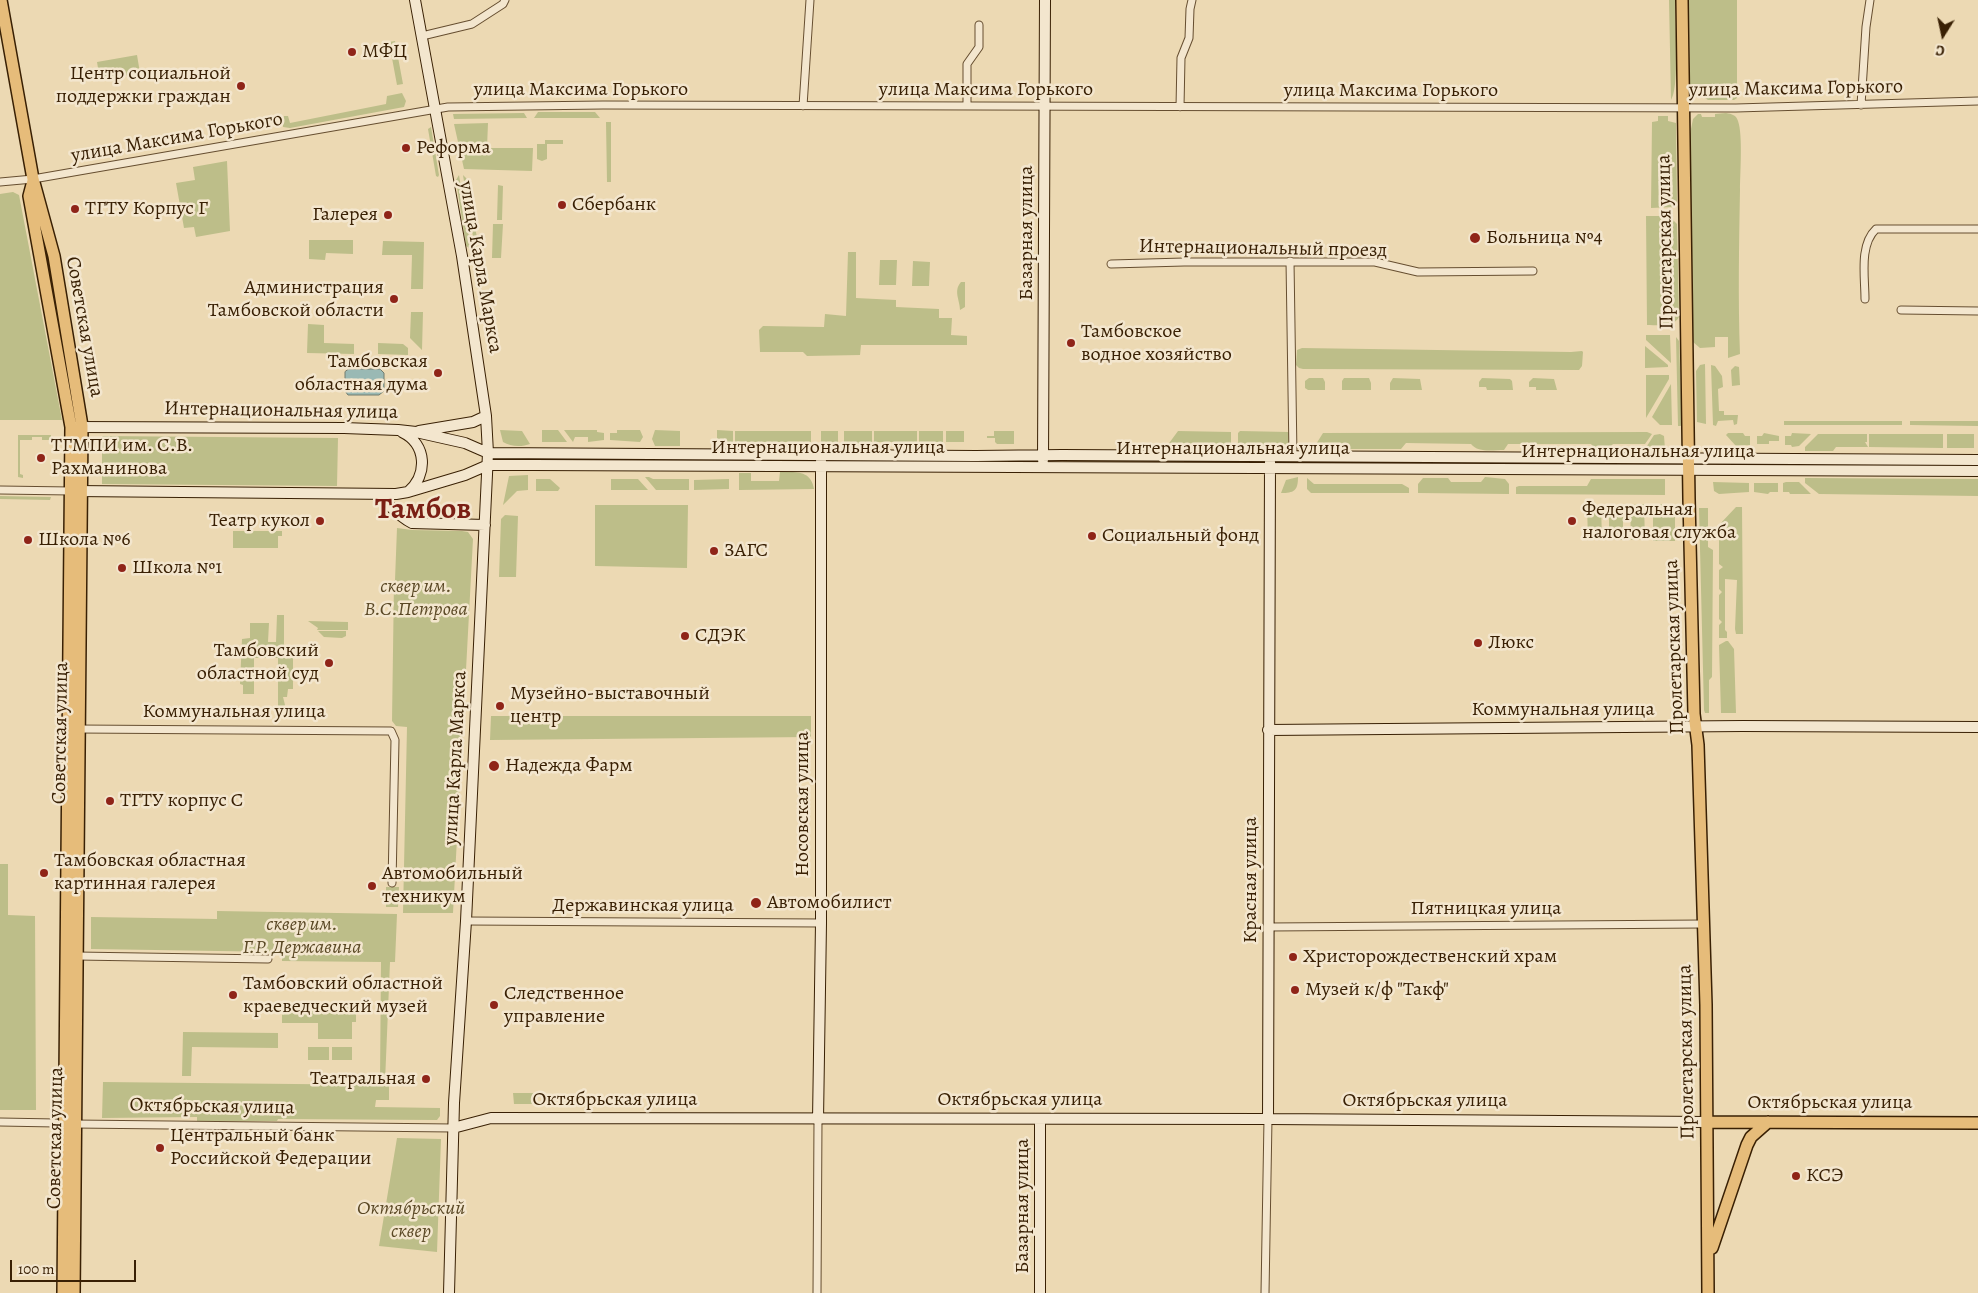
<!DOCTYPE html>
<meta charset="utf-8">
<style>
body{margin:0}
#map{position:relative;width:1978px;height:1293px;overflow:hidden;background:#ecd9b3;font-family:Alegreya,serif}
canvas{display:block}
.north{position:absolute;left:1918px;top:10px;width:50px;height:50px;-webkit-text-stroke:4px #f3e6ce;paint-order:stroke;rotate:190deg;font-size:14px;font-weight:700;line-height:20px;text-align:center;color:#392004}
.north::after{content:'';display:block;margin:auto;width:18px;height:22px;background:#392004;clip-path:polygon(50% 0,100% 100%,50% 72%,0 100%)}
.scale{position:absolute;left:10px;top:1260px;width:126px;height:22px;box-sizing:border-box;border:2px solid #392004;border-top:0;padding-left:6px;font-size:15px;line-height:18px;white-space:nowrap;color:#392004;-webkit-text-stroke:4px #f3e6ce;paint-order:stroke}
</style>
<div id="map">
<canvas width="1978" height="1293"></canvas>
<div class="north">С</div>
<div class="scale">100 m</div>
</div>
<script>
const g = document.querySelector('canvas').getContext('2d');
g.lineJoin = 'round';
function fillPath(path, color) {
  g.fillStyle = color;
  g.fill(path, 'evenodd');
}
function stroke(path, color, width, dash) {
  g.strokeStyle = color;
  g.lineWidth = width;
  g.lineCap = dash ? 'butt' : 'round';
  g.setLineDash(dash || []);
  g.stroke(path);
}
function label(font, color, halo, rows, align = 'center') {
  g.font = font + ' Alegreya,serif';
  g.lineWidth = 5;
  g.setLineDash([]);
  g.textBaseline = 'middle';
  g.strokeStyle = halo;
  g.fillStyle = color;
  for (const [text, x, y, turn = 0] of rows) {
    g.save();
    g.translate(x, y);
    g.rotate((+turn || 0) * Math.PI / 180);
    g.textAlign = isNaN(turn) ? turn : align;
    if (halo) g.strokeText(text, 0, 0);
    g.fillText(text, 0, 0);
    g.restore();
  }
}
const green = new Path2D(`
 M1669 0H1675C1675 18 1680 88 1671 100Z
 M1689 0H1737V98L1734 100H1708L1705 98V90L1694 88 1690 85Z
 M395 41 403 84 397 85 389 42Z
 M137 55 140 73 100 80 97 62Z
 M402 93 406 101 404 107 290 128 283 127 282 121 284 116H288L290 123 386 104 387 96Z
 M538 112H595L600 118H534Z
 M524 113 527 118 454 119 453 114Z
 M1726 113C1732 114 1736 115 1738 121 1743 135 1740 174 1740 190 1739 245 1738 299 1740 354L1728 358V337H1715V347L1700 348 1693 342 1690 134 1693 119 1698 114H1701L1702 117H1715V114Z
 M1658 116H1668V121L1676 123V126L1677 202 1673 207 1651 208 1652 122 1658 121Z
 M606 122H611V182H607Z
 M488 123 487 148H533L532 171 464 169 454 124Z
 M431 127 439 175 438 177 436 176 428 129Z
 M545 140H563V144H547V159L542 161 537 159V144H545Z
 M227 161 230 231 196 237 194 227 184 228 176 183 195 180 193 167Z
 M459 175 471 249 466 246 456 180Z
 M463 175 467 179 478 244 475 249Z
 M498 185 503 186 502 220H497Z
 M13 192 19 195 62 420H0V194Z
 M1646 216H1669L1677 224 1679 317C1673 328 1658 325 1647 325Z
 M493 224H503L501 258H492Z
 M309 240H353V254L326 253 325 260 309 259Z
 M383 241 424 242 423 289H411L412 255H382Z
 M848 252H856V298L896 300V307L939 309V318H952L951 335 967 336V345H861L860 355 807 356 803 352H760L759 330 763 326 824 327 825 314 846 316Z
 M880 260H897L896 285H879Z
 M913 261 930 262 929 286H912Z
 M961 282H965V307L960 310C960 300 953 291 961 282Z
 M411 312H423L422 350 410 338Z
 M308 324 324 325V343L354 344V354L307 353Z
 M1646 335H1670L1671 363 1646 340Z
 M1676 337 1679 341 1682 426H1678Z
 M378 343 403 344 408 348V355L378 354Z
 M1645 346 1668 365V367L1645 368Z
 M1302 348 1571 352 1582 351 1583 352 1582 366 1579 370 1303 369 1299 368 1296 365 1297 350Z
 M1705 364 1706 424 1697 422 1696 371 1700 365Z
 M1711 365 1715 366 1722 376 1723 387 1718 389 1719 411H1724V415H1738L1737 424 1734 425 1733 420 1718 421 1716 426 1713 425Z
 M1735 366 1739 367 1740 385 1732 386 1731 370Z
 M1646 375H1669V379L1646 418Z
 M1309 378H1323L1325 382V390H1308L1305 388V381Z
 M1344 378H1369L1371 383V390H1342V381Z
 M1393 378 1420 379 1422 390H1390V383Z
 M1482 378 1510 379 1512 381 1513 390H1487L1486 387H1479V382Z
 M1533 378 1554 379 1557 390H1536V387H1529V382Z
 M1671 384 1672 425H1660L1652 417Z
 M1784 421H1902V425H1784Z
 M1910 421H1978V426L1910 425Z
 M500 430 522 431 530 444C522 447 511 447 503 442Z
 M542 430H558L567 442H542Z
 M564 430H597V432L604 433V440L588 442V437H575L573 442Z
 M617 430H640L643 437 640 442 610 440V433H617Z
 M655 430 680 431V446H655L652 439Z
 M717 430 733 431V442H717Z
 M735 431H811V442H735Z
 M821 431H838V447H821Z
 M844 431H872V442H861L860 447H844Z
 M874 431H917V442H874Z
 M919 431H943V442H919Z
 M946 431H964V442H946Z
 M994 431H1014V444H997L995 442V438H987V436H994Z
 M1178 431 1231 432V447L1167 446Z
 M1240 431 1288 432 1290 434 1289 448 1238 447V433Z
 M1647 432 1652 434 1645 444H1613L1607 450H1596L1591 444H1508L1504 450C1493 450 1478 453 1471 444L1406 443 1401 449H1313L1323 433Z
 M1728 433H1743L1745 436H1750V445L1736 446 1726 435Z
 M1764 433 1779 436V441H1769V444H1757V436H1762Z
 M1792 433 1811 434 1799 446 1792 447 1791 445H1785V436H1791Z
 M1660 434 1664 436 1665 449H1654L1647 446 1654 435Z
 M1818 434H1867V442H1865L1868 447H1836L1833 451H1805V447Z
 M1869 434H1943V448L1869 447Z
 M1947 434H1974V448H1947Z
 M18 435H51V440H42V437H32V440H20V474L23 475V478L18 477Z
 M102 436 338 438 337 486 102 484Z
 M780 472C796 472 811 470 814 489L739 490V473H751V481H779Z
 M528 475V490L517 491 503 505 509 476Z
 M645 477H649L653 479H689V490H656Z
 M1298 477C1298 491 1294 493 1281 493L1286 480Z
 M1485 477 1505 479 1509 484V494L1418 493V484L1423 478H1448L1451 482H1481Z
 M1307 478 1314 484H1402L1409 488V493H1311L1307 489Z
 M1805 478 1978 479V496L1819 494 1805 483Z
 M536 479H550L560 488 558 491H536Z
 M611 479H638L648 490H611Z
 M729 479V489L694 490V480Z
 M1591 479H1665V495L1516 494V487L1519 486H1587Z
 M1713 482 1749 483V492L1719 494 1714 491Z
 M1786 482H1799L1811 494H1790L1789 492H1783V483Z
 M1754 483H1778V492H1770L1768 494 1754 492Z
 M0 496 51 497 50 500 0 499Z
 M1644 504 1645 540H1631L1630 505Z
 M1653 504H1675V541H1653Z
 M595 505H688L687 568 595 566Z
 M1587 505H1601L1602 540H1588Z
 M1609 505H1623V540H1609Z
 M1736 507H1742L1743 634H1736L1735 629 1737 580 1725 579V630L1727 632V638H1719V625L1722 622 1719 619V595L1722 592 1719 589V570L1723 567 1719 564V525Z
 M1699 508H1708V547L1713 550 1712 677 1709 680V713H1705L1704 710Z
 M505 515 518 516 516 577H499L501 519Z
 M397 528 412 530 462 531 468 532 473 539 453 913H403L407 727 396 726 392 721 394 581 395 580Z
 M233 531H282V536H278V548H233Z
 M277 615H284V645L293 646V689H288L287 697H283L285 705 283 713 281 712V708H278V658H254V694H243V685L240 684 242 639 250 638V623H269L268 642H276Z
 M308 621 348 622V630H317L318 628Z
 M318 631H346V636L342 638 324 637Z
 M1726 641H1728L1734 649 1736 713H1721L1719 645Z
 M491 716H811V737L490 740Z
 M0 864H8V915L35 916 36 1110H0Z
 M386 887H399L398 907H386Z
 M217 911 397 914 395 962H390L385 1082H380L381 962 282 961V952L91 949V917L217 919Z
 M333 1001H356V1022H352V1039H318V1023H282V1006H333Z
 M183 1032 278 1033V1048L192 1047 191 1076H182Z
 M308 1047H329V1060H308Z
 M332 1047H352V1060H332Z
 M103 1082 389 1085V1100H376L375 1107 440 1108V1116L437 1120 278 1119 277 1121H197V1117L102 1118Z
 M513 1093H535L533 1104H514Z
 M397 1138 441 1139 437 1252 379 1246Z`);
const water = new Path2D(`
 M349 369H380L384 373V391L379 395H348L345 391V372Z`);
const street = new Path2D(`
 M422 36 472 24 503 4 505 0
 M1861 105 1866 27 1870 0
 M803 106 810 0
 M967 106V64L979 47V25
 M1180 107 1181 58 1189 38 1190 9 1192 0
 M0 182 33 179 448 107 603 105 1736 108 1978 101
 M1290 261 1293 456
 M1111 264 1184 262H1375L1418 272 1533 271
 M1865 299C1865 277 1859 245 1876 229H1978
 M1901 310 1978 311
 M0 490 71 491
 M77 729 391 731 395 740 392 883
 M466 921 821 923
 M1269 927 1703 924
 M77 956 268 959
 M0 1122 56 1123
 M74 1124 453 1128
 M817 1293 818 1120
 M1265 1293 1268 1119`);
const secondary = new Path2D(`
 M415 0 462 256 486 416 488 453 466 921 454 1103 449 1293
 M74 427 344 428 398 430 416 432 465 443 488 453 976 456 1062 455 1978 460
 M419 431 473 422 486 416
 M402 432C427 444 428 475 408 492
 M1043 460 1045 0
 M75 491 396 494 408 492 465 475 488 465H533L1978 471
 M376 494C388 503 398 516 412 523L485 525
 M1268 730 1743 726 1978 727
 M1040 1119V1293
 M1268 1119 1270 462
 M818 1120 821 923V461
 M453 1128 491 1118 1268 1119 1708 1122`);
const primary = new Path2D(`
 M1 0 33 179 54 256 82 426 74 1293
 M1682 0 1689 499 1694 714 1698 745 1706 1005 1708 1293
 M33 181 29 196 71 427 63 1293
 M1708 1122 1978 1123
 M1712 1248 1747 1145 1751 1137 1768 1122`);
const markers = [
 [352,52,5,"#8f2418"],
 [241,86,5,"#8f2418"],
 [406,148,5,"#8f2418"],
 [562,205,5,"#8f2418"],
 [75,209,5,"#8f2418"],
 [388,215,5,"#8f2418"],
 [1475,238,6,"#8f2418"],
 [394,299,5,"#8f2418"],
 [1071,343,5,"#8f2418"],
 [438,373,5,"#8f2418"],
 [41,458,5,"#8f2418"],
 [320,521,5,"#8f2418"],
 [1572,521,5,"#8f2418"],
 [1092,536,5,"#8f2418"],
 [28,540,5,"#8f2418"],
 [714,551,5,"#8f2418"],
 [122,568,5,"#8f2418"],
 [685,636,5,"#8f2418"],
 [1478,643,5,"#8f2418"],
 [329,663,5,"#8f2418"],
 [500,706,5,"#8f2418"],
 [494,766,6,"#8f2418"],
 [110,801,5,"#8f2418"],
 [44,873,5,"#8f2418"],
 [372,886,5,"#8f2418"],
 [756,903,6,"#8f2418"],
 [1293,957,5,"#8f2418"],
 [1295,990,5,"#8f2418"],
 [233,995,5,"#8f2418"],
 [494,1005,5,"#8f2418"],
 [426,1079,5,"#8f2418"],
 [160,1148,5,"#8f2418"],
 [1796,1176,5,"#8f2418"]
];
const poiNames = [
 ["МФЦ",362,52],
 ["Центр социальной",231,74,"right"],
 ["поддержки граждан",231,97,"right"],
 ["Реформа",416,148],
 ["Сбербанк",572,205],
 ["ТГТУ Корпус Г",85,209],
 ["Галерея",378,215,"right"],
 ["Больница №4",1486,238],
 ["Администрация",384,288,"right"],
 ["Тамбовской области",384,311,"right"],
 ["Тамбовское",1081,332],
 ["водное хозяйство",1081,355],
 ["Тамбовская",428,362,"right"],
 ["областная дума",428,385,"right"],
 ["ТГМПИ им. С.В.",51,446],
 ["Рахманинова",51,469],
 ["Федеральная",1582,510],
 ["налоговая служба",1582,533],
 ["Театр кукол",310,521,"right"],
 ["Социальный фонд",1102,536],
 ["Школа №6",38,540],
 ["ЗАГС",724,551],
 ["Школа №1",132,568],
 ["СДЭК",695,636],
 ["Люкс",1488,643],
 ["Тамбовский",319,651,"right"],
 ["областной суд",319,674,"right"],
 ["Музейно-выставочный",510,694],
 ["центр",510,717],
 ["Надежда Фарм",505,766],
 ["ТГТУ корпус С",120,801],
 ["Тамбовская областная",54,861],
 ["картинная галерея",54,884],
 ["Автомобильный",382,874],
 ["техникум",382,897],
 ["Автомобилист",767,903],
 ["Христорождественский храм",1303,957],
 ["Тамбовский областной",243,984],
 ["краеведческий музей",243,1007],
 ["Музей к/ф \"Такф\"",1305,990],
 ["Следственное",504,994],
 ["управление",504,1017],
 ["Театральная",416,1079,"right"],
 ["Центральный банк",170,1136],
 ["Российской Федерации",170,1159],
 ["КСЭ",1806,1176]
];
const streetNames = [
 ["улица Максима Горького",1796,89,-1],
 ["улица Максима Горького",581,90],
 ["улица Максима Горького",986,90],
 ["улица Максима Горького",1391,91],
 ["улица Максима Горького",177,138,-10],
 ["Базарная улица",1027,233,-90],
 ["Пролетарская улица",1666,242,-91],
 ["Интернациональный проезд",1263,249,1],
 ["улица Карла Маркса",480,267,80],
 ["Советская улица",84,327,80],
 ["Интернациональная улица",281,411,1],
 ["Интернациональная улица",828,448],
 ["Интернациональная улица",1233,449],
 ["Интернациональная улица",1638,452],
 ["Пролетарская улица",1675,647,-92],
 ["Коммунальная улица",1563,710],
 ["Коммунальная улица",234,712],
 ["Советская улица",61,733,-89],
 ["улица Карла Маркса",456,758,-87],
 ["Носовская улица",803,804,-90],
 ["Красная улица",1251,880,-90],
 ["Державинская улица",643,906],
 ["Пятницкая улица",1486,909],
 ["Пролетарская улица",1687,1052,-91],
 ["Октябрьская улица",615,1100],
 ["Октябрьская улица",1020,1100],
 ["Октябрьская улица",1425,1101],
 ["Октябрьская улица",1830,1103],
 ["Октябрьская улица",212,1107,1],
 ["Советская улица",56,1138,-89],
 ["Базарная улица",1023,1206,-90]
];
const parkNames = [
 ["сквер им.",416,587],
 ["В.С.Петрова",416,610],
 ["сквер им.",302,925],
 ["Г.Р. Державина",302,948],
 ["Октябрьский",411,1209],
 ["сквер",411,1232]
];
const townNames = [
 ["Тамбов",423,511]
];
fillPath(green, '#bdbe89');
fillPath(water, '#9ab9b4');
stroke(water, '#737c6e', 1);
stroke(street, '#664e30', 9);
stroke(secondary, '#392004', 12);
stroke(primary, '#392004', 14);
stroke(street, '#f3e6ce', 7);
stroke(secondary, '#f3e6ce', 10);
stroke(primary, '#e6bc7a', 11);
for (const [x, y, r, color] of markers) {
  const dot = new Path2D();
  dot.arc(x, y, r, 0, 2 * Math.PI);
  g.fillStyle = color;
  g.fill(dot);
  stroke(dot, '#f3e6ce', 2);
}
label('20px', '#392004', '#f3e6ce', poiNames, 'left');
label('20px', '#392004', '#f3e6ce', streetNames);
label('italic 20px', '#5a4825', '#f3e6ce', parkNames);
label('bold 30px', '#7a1f14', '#f3e6ce', townNames);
</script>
